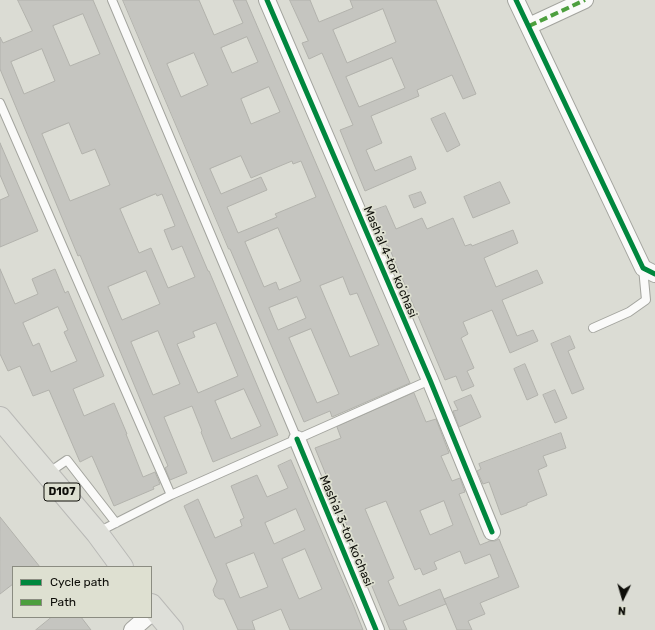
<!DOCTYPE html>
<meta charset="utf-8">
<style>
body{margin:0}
#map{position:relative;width:655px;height:630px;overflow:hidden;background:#dbdcd4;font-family:Rubik,sans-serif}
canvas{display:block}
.legend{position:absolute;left:12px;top:566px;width:140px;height:52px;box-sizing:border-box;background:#dee0d1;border:1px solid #8b8c81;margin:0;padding:5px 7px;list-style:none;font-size:12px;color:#0e0e09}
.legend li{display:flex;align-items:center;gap:8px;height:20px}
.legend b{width:20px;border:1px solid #8b8c81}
.north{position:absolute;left:603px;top:578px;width:40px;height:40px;-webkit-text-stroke:3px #dee0d1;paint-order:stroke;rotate:185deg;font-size:11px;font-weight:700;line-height:16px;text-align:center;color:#0e0e09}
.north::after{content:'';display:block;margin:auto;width:14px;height:18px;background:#0e0e09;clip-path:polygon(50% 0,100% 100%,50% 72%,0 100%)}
</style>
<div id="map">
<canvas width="655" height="630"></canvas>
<ul class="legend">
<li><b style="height:5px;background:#00873e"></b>Cycle path</li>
<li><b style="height:5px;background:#4d9f3e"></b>Path</li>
</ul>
<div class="north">N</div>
</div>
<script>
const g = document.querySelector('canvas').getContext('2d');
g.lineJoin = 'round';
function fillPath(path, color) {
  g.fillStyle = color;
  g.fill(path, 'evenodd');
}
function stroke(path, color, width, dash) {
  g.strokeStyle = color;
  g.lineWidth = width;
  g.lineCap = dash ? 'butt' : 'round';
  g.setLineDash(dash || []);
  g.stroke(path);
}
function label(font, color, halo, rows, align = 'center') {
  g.font = font + ' Rubik,sans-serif';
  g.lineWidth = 3.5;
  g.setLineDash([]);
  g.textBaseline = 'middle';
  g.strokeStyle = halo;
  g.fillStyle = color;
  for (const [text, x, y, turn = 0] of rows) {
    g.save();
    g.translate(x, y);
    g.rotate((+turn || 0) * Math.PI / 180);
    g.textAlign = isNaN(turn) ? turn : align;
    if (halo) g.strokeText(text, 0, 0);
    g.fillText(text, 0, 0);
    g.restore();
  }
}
const building = new Path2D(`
 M18 0H93L208 271H209L278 435 213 462 201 432 202 431 192 406 164 417 187 473 170 480 165 468 168 466 80 255 78 256 0 69V37L3 43 32 31ZM83 14 100 54 70 66 53 26ZM42 49 55 81 24 94 11 62ZM69 123 82 154 95 149 110 185 70 201 42 134ZM156 194 157 196 162 194 175 226 164 230 172 250 182 246 195 277 168 288 151 248 139 253 120 209ZM146 271 160 304 122 320 108 287ZM216 323 238 376 198 393 177 344 195 337 193 332ZM158 331 180 384 153 395 131 342ZM244 389 261 426 231 439 215 401Z
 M123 0H199L214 35 243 23 233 0H246L410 383 332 417 330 411 304 422 230 249H229ZM247 37 258 62 232 73 221 48ZM194 53 208 85 181 97 167 64ZM269 87 280 112 251 124 241 99ZM241 156 251 178 292 161 293 164 301 161 316 197 275 214 277 217 238 233 227 207 267 190 261 177 221 194 210 169ZM278 228 301 281 279 290 276 282 264 287 245 242ZM343 277 350 295 357 293 379 345 350 357 320 286ZM297 297 306 318 278 330 269 308ZM311 329 339 394 317 403 289 338Z
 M290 0H310L319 22 353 8 350 0H436L476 94 463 99 452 75 417 90 419 96 371 116 382 143 366 150 375 171 411 156 416 169 365 191 340 130 353 125 322 53 309 59 302 43 308 41ZM383 9 396 42 347 63 333 30ZM392 58 405 88 359 107 346 77Z
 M445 113 460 145 447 152 431 119Z
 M0 143 38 231 0 247V200L9 196 0 175Z
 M500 182 510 203 473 218 464 197Z
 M421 192 426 203 414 208 409 196Z
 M386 206 396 229 422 218 427 229 453 218 465 246 471 244 472 246 513 230 518 243 484 258 496 287 537 270 543 283 502 300 517 336 533 330 538 341 510 353 492 310 463 322 468 334 461 338 474 368 467 371 474 386 462 391 456 376 445 380 388 245 387 246 372 211Z
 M0 269 15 304 38 294 32 279 55 269 65 293 68 291 104 376 73 389 84 416 114 403 127 434H126L143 477 155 472 160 484 153 487 154 489 114 506 92 456 80 462 49 390 33 396 20 366 8 371 0 354ZM58 307 68 330 64 332 77 361 51 372 39 343 33 346 23 323Z
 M570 336 575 348 568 351 584 389 572 394 551 344Z
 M525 364 538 395 527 400 514 369Z
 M555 390 567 418 555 423 543 395Z
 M414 393 426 422 436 419 449 453 441 456 452 481 460 478 465 492 459 494 480 545 490 541H495L499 539 519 587 480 603 485 614 468 621 472 630H457L444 599 499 577 490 554 465 564 460 551 434 562 437 569 423 575 420 568 415 570 386 501 365 509 394 578 388 581 399 606 440 589 446 604 403 621 407 630H390L315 448 341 438 337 427ZM444 501 453 525 430 535 420 511Z
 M471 395 481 417 459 427 453 411 458 410 454 402Z
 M561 433 566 448 543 456 547 466 538 470 547 495 527 503V505L501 515 489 482 483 484 477 471 481 469 479 464Z
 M291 460 354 607 363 630H290L281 609 252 621 255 630H238L224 599H219L215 596 213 590 217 581 184 506 198 499 215 538 242 526 240 520 244 518 231 486 257 475 267 497 288 488 278 466ZM296 509 305 530 274 544 265 523ZM305 549 322 589 299 599 282 559ZM254 553 268 587 240 598 226 564Z
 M0 517 40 567H13V584L0 594Z
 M52 617H81L91 630H36Z`);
const lane = new Path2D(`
 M112 0 297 439
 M0 103 171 495
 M593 328 629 312 646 300 643 268
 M48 473 67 460 116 523
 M98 532 171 495 430 380`);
const street = new Path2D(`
 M267 0 430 380 492 532
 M516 0 643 268 655 274
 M529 26 585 0
 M297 439 376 630
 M132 630 147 617`);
const primary = new Path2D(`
 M0 418 97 533 122 567
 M151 605 172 630`);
const quiet = new Path2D(`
 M529 26 585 0`);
const cycleway = new Path2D(`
 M267 0 430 380 492 532
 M516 0 643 268 655 274
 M297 439 376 630`);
const shields = [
 [62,492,36]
];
const shieldNames = [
 ["D107",62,492]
];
const streetNames = [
 ["Mashʼal 4-tor koʼchasi",390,262,67],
 ["Mashʼal 3-tor koʼchasi",346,531,67]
];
fillPath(building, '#c5c5c0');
stroke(building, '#b2b2ac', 1);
stroke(lane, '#a3a49e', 10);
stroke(street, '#a3a49e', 18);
stroke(primary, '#b9b9b6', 24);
stroke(lane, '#fafaf9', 8);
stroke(street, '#fafaf9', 16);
stroke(primary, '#dedfd9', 22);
stroke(quiet, '#4d9f3e', 4, [8, 4]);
stroke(cycleway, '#00873e', 5);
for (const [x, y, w] of shields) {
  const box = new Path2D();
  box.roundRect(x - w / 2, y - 9, w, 18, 3);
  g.fillStyle = '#dee0d1';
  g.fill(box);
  stroke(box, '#0e0e09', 1);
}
label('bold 11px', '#0e0e09', null, shieldNames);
label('12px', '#0e0e09', '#dee0d1', streetNames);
</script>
